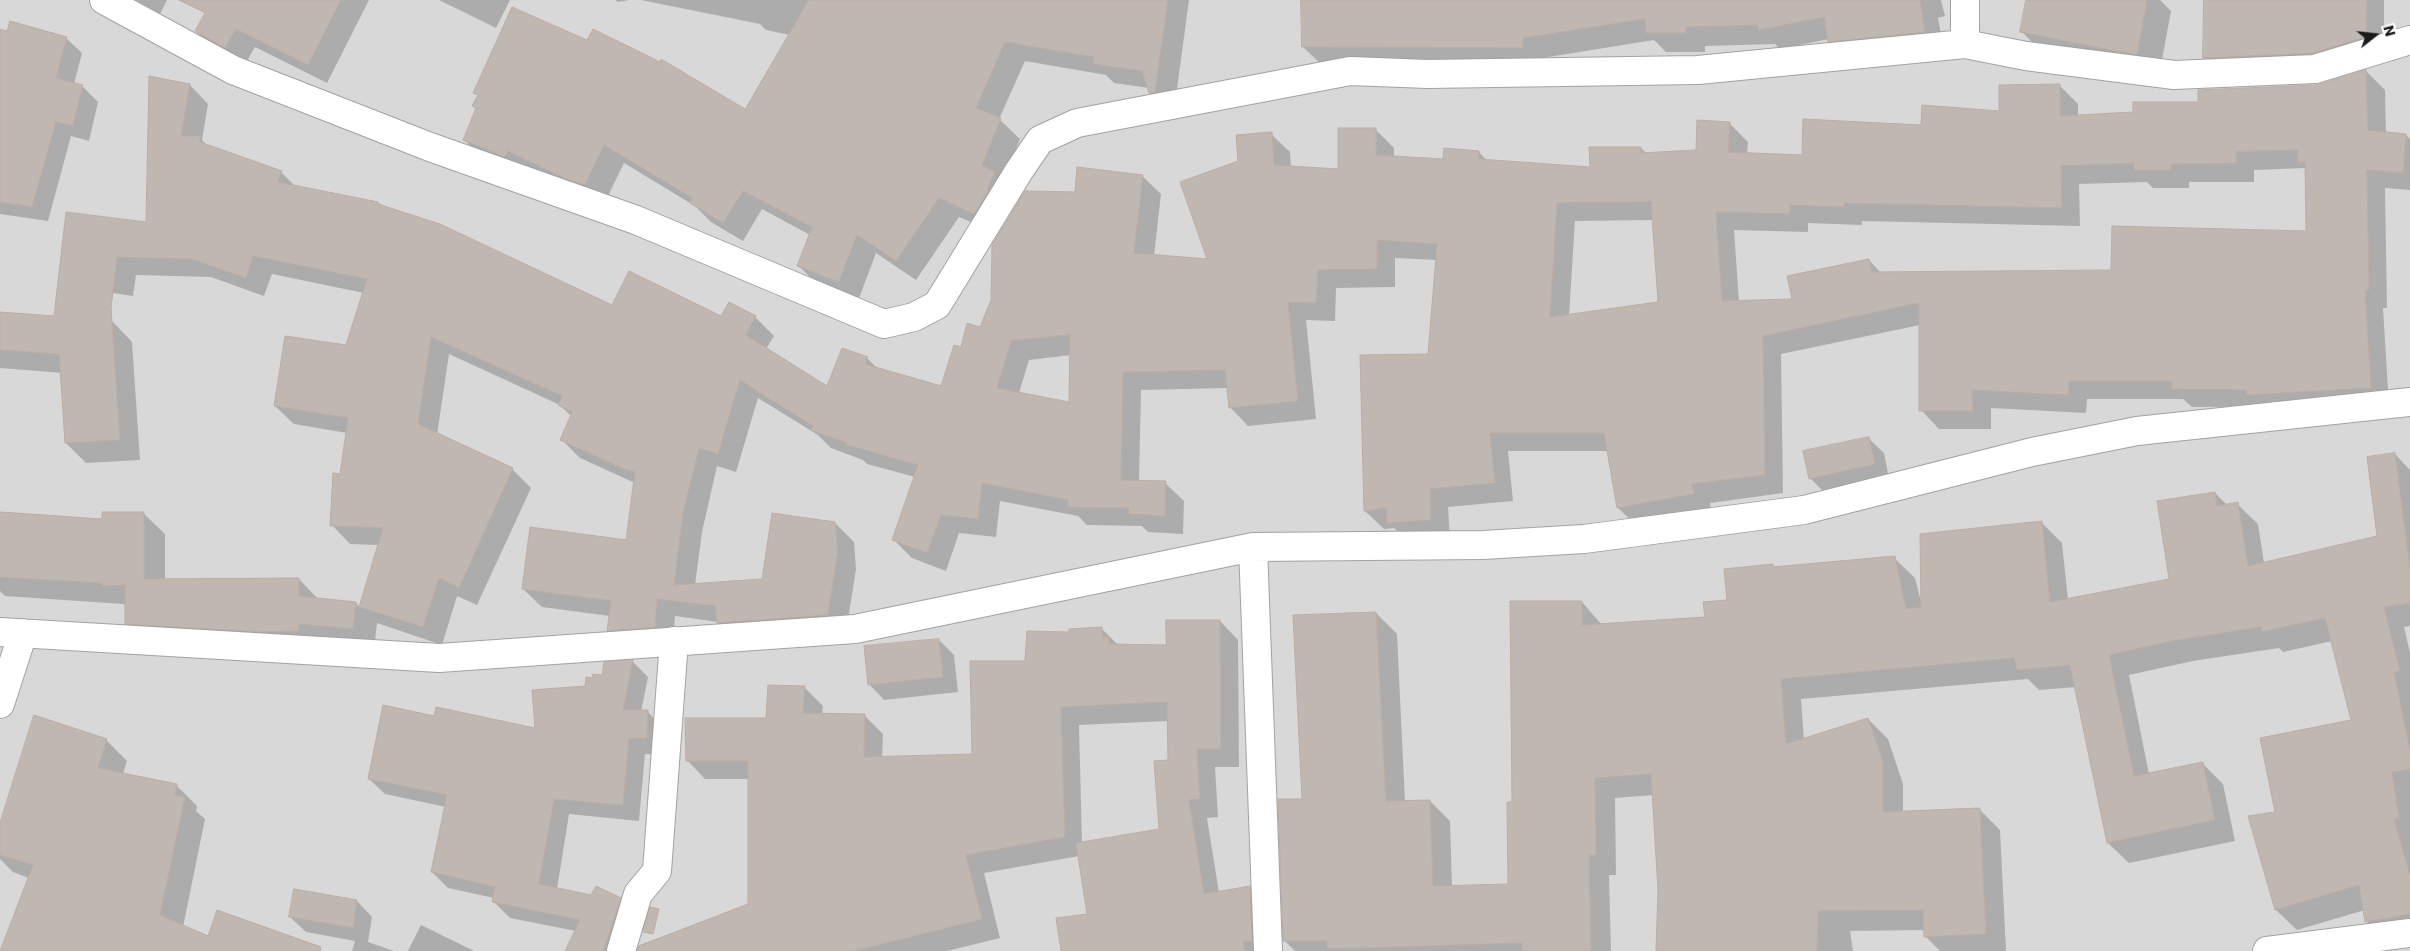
<!DOCTYPE html>
<style>
body{margin:0}
#map{position:relative;width:2410px;height:951px;overflow:hidden;background:#ede8e1;font-family:Poppins,sans-serif}
canvas{display:block}
.north{position:absolute;left:2350px;top:10px;width:50px;height:50px;-webkit-text-stroke:4px #fff;paint-order:stroke;rotate:74deg;font-size:14px;font-weight:700;line-height:20px;text-align:center;color:#1b1b1b}
.north::after{content:'';display:block;margin:auto;width:18px;height:22px;background:#1b1b1b;clip-path:polygon(50% 0,100% 100%,50% 72%,0 100%)}
</style>
<div id="map">
<canvas width="2410" height="951"></canvas>
<div class="north">N</div>
</div>
<script>
const g = document.querySelector('canvas').getContext('2d');
g.lineJoin = 'round';
function fillPath(path, color) {
  g.fillStyle = color;
  g.fill(path, 'evenodd');
}
function stroke(path, color, width, dash) {
  g.strokeStyle = color;
  g.lineWidth = width;
  g.lineCap = dash ? 'butt' : 'round';
  g.setLineDash(dash || []);
  g.stroke(path);
}
const residential = new Path2D(`
 M0 0H2410V951H0Z`);
const shadow = new Path2D(`
 M133 0H167L160 14Z
 M211 0H369L327 83 255 47 244 66 215 50 196 31 214 1Z
 M439 0H510L496 28Z
 M615 0H629L618 2Z
 M641 0H1189L1174 111 1170 112 1150 93 1149 88 1114 83 1106 75 1025 61 999 119 1020 139 1003 181 994 232 959 217 916 280 876 253 858 301 818 285 799 266 810 235 762 209 743 241 711 222 695 206 624 163 604 204 484 159 464 140 477 109 474 106 479 96 475 92 745 111 790 35 766 30 760 24Z
 M1302 0H1941L1945 16 1938 18 1944 51 1849 61 1829 39 1780 49 1775 44 1705 46V52H1666L1654 40 1542 58V67L1323 66 1303 47Z
 M2027 0H2160L2171 11 2159 76 2044 54 2022 32Z
 M2205 0H2384V54L2222 75 2204 58Z
 M0 30 66 38 82 53 74 84 83 87 98 102 89 141 71 136 48 221 0 214Z
 M2366 71 2385 90 2386 133 2406 135 2410 139V190L2385 188 2387 308H2383L2389 406 2192 407 2183 399H2087L2086 413 1991 408V429H1939L1921 410 1920 325 1781 354 1783 493 1710 503 1711 513 1637 526 1618 508 1609 451H1508L1513 501 1448 507 1450 539 1407 541 1394 528 1384 529 1365 511 1362 356 1429 355 1437 260 1395 258V287L1336 288 1335 321 1306 320 1316 419 1248 426 1230 407 1228 388 1141 390 1139 482 1165 483 1184 501 1183 534 1148 532 1142 526 1087 525 1078 516 1000 501 996 537 959 533 946 571 912 558 893 539 915 477 867 464 863 460 831 448 818 435 758 398 736 472 717 466 702 532 695 585 763 580 835 523 854 542 856 569 846 633 736 641 718 622 675 616 673 645 627 649 609 630 610 616 542 607 523 589 627 541 635 483 580 458 561 439 572 417 560 405 449 354 437 435 512 469 531 488 477 605 457 596 442 645 377 623 374 650 147 645 126 623V606L123 604 5 596 0 591V513L103 520 143 513 165 534V580L299 579 319 600 356 603 360 608 379 545 350 544 332 525 347 433 294 424 275 406 346 347 364 293 272 274 264 296 211 277 136 275 133 296 79 288 147 224 190 85 208 104 202 140 208 146 281 172 296 187 378 203 613 306 722 318 755 317 774 336 766 349 828 388 867 358 878 369 942 387 962 349 981 329 1076 193 1142 176 1161 194 1154 256 1209 260 1239 162 1271 134 1290 152 1291 167 1339 170 1375 129 1394 148V157L1445 160 1479 152 1487 161 1591 168 1641 148 1647 154 1697 151 1729 123 1748 142 1747 154 1804 156 1922 126 2000 112 2059 85 2078 104V117L2134 114 2316 86ZM2306 168 2307 232 2112 271 1881 273 1869 260 1793 300 1739 302 1734 230 1808 232V223L1862 225V221L2080 226 2079 184 2147 182 2153 188H2189V182H2254V170ZM1654 220 1659 303 1569 316 1575 221ZM1071 355 1070 403 1019 393 1029 360Z
 M0 313 112 321 132 342 140 460 86 463 66 443 62 373 0 368Z
 M1868 438 1884 453 1889 479 1825 493 1810 478Z
 M2395 454 2410 470V626L2404 627 2410 653V938L2387 942 2366 921 2365 910 2297 930 2276 910 2250 817 2276 813 2352 721 2332 641 2283 652 2279 648 2193 661 2129 675 2149 774 2202 763 2223 784 2235 841 2129 863 2108 843 2076 687 2039 690 2028 679 1801 699 1804 740 1868 719 1888 739 1903 784V813L1979 809 2000 830 2006 951H1940L1925 936V930L1850 931 1853 951H1657L1659 890 1654 795 1615 798 1616 875H1609L1611 951H1295L1284 940 1303 800 1376 613 1397 634 1405 802 1430 801 1450 821 1452 887 1510 886 1513 803 1582 602 1602 625 1706 618 1773 566 1775 568 1894 558 1915 578 1922 606 2042 523 2062 543 2068 600 2171 580 2215 493 2227 505 2237 504 2258 524 2264 563 2379 537Z
 M1220 621 1238 640 1239 767H1215L1218 817 1207 818 1219 893 1250 888 1268 906 1270 951H1062L1089 915 1079 856 984 873 1000 938 947 951H639L640 945 750 905 749 779H705L687 760 768 719 804 687 823 706 822 715H864L883 734 882 758 974 755 1026 662 1070 634 1102 629 1118 645 1167 646ZM1168 721 1169 761 1161 830 1082 843 1079 725Z
 M939 640 954 655 958 692 884 700 869 684Z
 M632 661 648 677 641 712H648L663 728V754H645L639 821 569 814 557 889 592 896 620 899 636 915 625 951H566L576 931 510 918 494 902V898L448 888 432 872 446 807 385 794 369 779 435 717 536 729 586 687Z
 M106 740 127 761 123 774 176 785 197 806 196 811 205 819 183 927 209 938 293 951H7L29 878 13 872 0 859V827Z
 M357 901 372 917 368 942 394 951H352L355 941 306 932 290 917Z
 M421 925 474 951H408Z`);
const building = new Path2D(`
 M179 0H341L308 65 236 29 225 48 195 31 205 13Z
 M809 0H1168L1155 92 1149 93 1142 71 1093 64 1094 57 1005 42 976 108 1001 118 982 165 995 172 987 190H989L974 214 939 198 896 261 857 235 839 282 797 266 812 227 743 191 723 223 690 203 692 198 604 145 585 185 564 178 508 151 505 157 463 140 476 108 472 106 478 95 473 93 512 7 587 40 593 29 660 62 661 59 745 109Z
 M1301 0H1920L1925 32 1828 42 1824 17 1759 30 1758 25 1686 27V33H1646L1645 19 1523 38V48L1302 47Z
 M2026 0H2147L2137 55 2020 32Z
 M2204 0H2367L2366 37 2312 53 2203 58Z
 M10 21 67 37 56 78 83 85 73 126 56 122 32 207 0 202V29L7 31Z
 M2366 70 2368 130 2406 134 2403 173 2367 170 2369 290H2365L2371 388 2246 395V390L2172 389V381H2069L2068 395 1972 390 1973 411H1919V303L1763 336 1765 475 1692 484 1694 494 1617 508 1604 433H1490L1495 483 1430 489 1431 520 1387 523 1386 508 1364 511 1360 355 1428 354 1437 244 1377 240V269L1318 270 1316 303 1288 302 1298 401 1229 408 1225 370 1123 372 1121 480 1166 481 1165 516 1129 514V508L1068 507V500L982 483 978 519 941 515 927 553 892 540 918 465 847 445V443L811 430 813 426 740 380 718 454 699 448 683 513 674 585 762 579 772 513 835 522 838 550 828 615 717 623 715 606 657 599 655 627 607 631 611 601 522 589 530 527 626 540 635 472 622 468 560 440 572 412 558 405 562 396 431 337 418 424 513 468 459 588 439 578 423 627 359 607 383 528 330 526 333 473 340 474 348 418 274 406 285 336 346 345 367 279 253 256 246 278 191 259 117 257 111 308 120 440 65 443 59 354 0 350V312L54 316 66 212 146 222 149 76 190 84 181 136H200V142L282 171 278 182 378 202V204L440 224 612 305 629 271 721 316 729 302 756 316 746 335 827 386 842 348 868 357 865 364 941 386 954 345 961 347 967 323 980 327 991 300 992 245 1025 191 1075 192 1077 167 1143 175 1134 253 1207 259 1180 182 1238 161 1236 135 1272 132 1274 165 1338 169V128H1376V155L1443 159 1444 148 1479 151V159L1590 167 1589 147H1641V153L1696 150 1697 120 1730 122 1728 152 1802 155 1803 119 1921 125 1922 105 1999 111V85L2060 84V116L2133 112V102H2198V90L2316 85ZM2298 150V162H2305L2306 231 2112 226 2111 270 1872 272 1869 259 1787 276 1792 299 1722 301 1716 212 1790 214V205L1844 207V203L2062 208 2061 166 2134 163V170H2171V164L2236 163V152ZM1651 202 1658 302 1550 317 1557 203ZM1070 335 1069 402 997 388 1011 341Z
 M1869 437 1875 464 1809 479 1803 451Z
 M2395 453 2410 569V603L2384 607 2400 671 2394 672 2410 751V769L2392 772 2399 818 2394 819 2410 875V914L2365 922 2359 885 2275 910 2248 816 2275 812 2260 738 2351 720 2325 618 2262 632 2261 627 2172 641 2109 655 2134 776 2203 762 2215 820 2107 843 2070 665 2017 670 2014 658 1781 679 1786 744 1868 718 1883 762V812L1980 808 1986 934 1924 937 1923 910 1818 911 1817 951H1656L1658 890 1651 774 1595 778 1596 855H1589L1591 951H1522V943L1327 949V941H1283L1278 799H1302L1293 615 1376 612 1386 801 1430 800 1433 886 1508 884 1507 802H1512L1510 601H1582V625L1705 617 1703 602 1727 600 1724 569 1773 564V567L1895 556 1906 609 1921 607 1920 534 2042 521 2050 602 2169 579 2157 501 2215 492 2217 506 2238 502 2248 566 2377 536 2367 457Z
 M0 512 102 519V512H144V579L299 578V596L356 602 353 629 299 624V631L260 632 125 624V585L102 586V583L0 577Z
 M1166 620H1220L1221 749H1197L1200 799 1189 800 1204 894 1250 886 1252 941H1243L1245 951H1061L1056 918 1087 914 1076 843 1159 829 1154 761 1168 760 1167 702 1061 707 1065 837 966 855 982 919 854 951H637L639 946 748 904V761H686L685 718H766L768 685 805 686 803 713 865 714 864 757 972 754 970 661H1025L1027 631 1069 632V629L1102 627 1103 637 1109 636V644L1166 645Z
 M939 639 943 677 868 685 864 646Z
 M633 660 623 710H648L647 738H629L623 805 554 799 539 884 591 895 596 886 621 898 603 951H565L580 920 492 902 495 887 431 872 447 795 368 779 383 705 434 716 436 707 535 728 532 690 585 686 586 677 592 678 593 674 602 675 604 662Z
 M34 715 107 739 98 768 177 784 175 795 185 797 160 915 208 936 217 910 321 947 320 951H0L33 865 0 855V823Z
 M294 889 357 900 353 928 289 917Z
 M650 907 659 909 653 934 643 932Z`);
const minor = new Path2D(`
 M104 0 233 70 430 147 636 220 884 324 914 317 937 305 1019 171 1040 140 1077 123 1350 71 1428 74 1698 70 1965 44 2026 56 2174 75 2315 69 2410 40
 M1965 44V0
 M1253 547 1268 951
 M0 632 439 658 855 629 1253 547 1483 545 1584 539 1804 510 2032 452 2137 431 2410 402
 M0 704 23 633
 M621 951 638 894 657 871 674 641
 M2267 951 2410 933`);
fillPath(residential, '#d9d8d8');
fillPath(shadow, '#0003');
fillPath(building, '#c1b7b1');
stroke(building, '#bdada4', 1);
stroke(minor, '#a2a2a2', 30);
stroke(minor, '#fff', 28);
</script>
